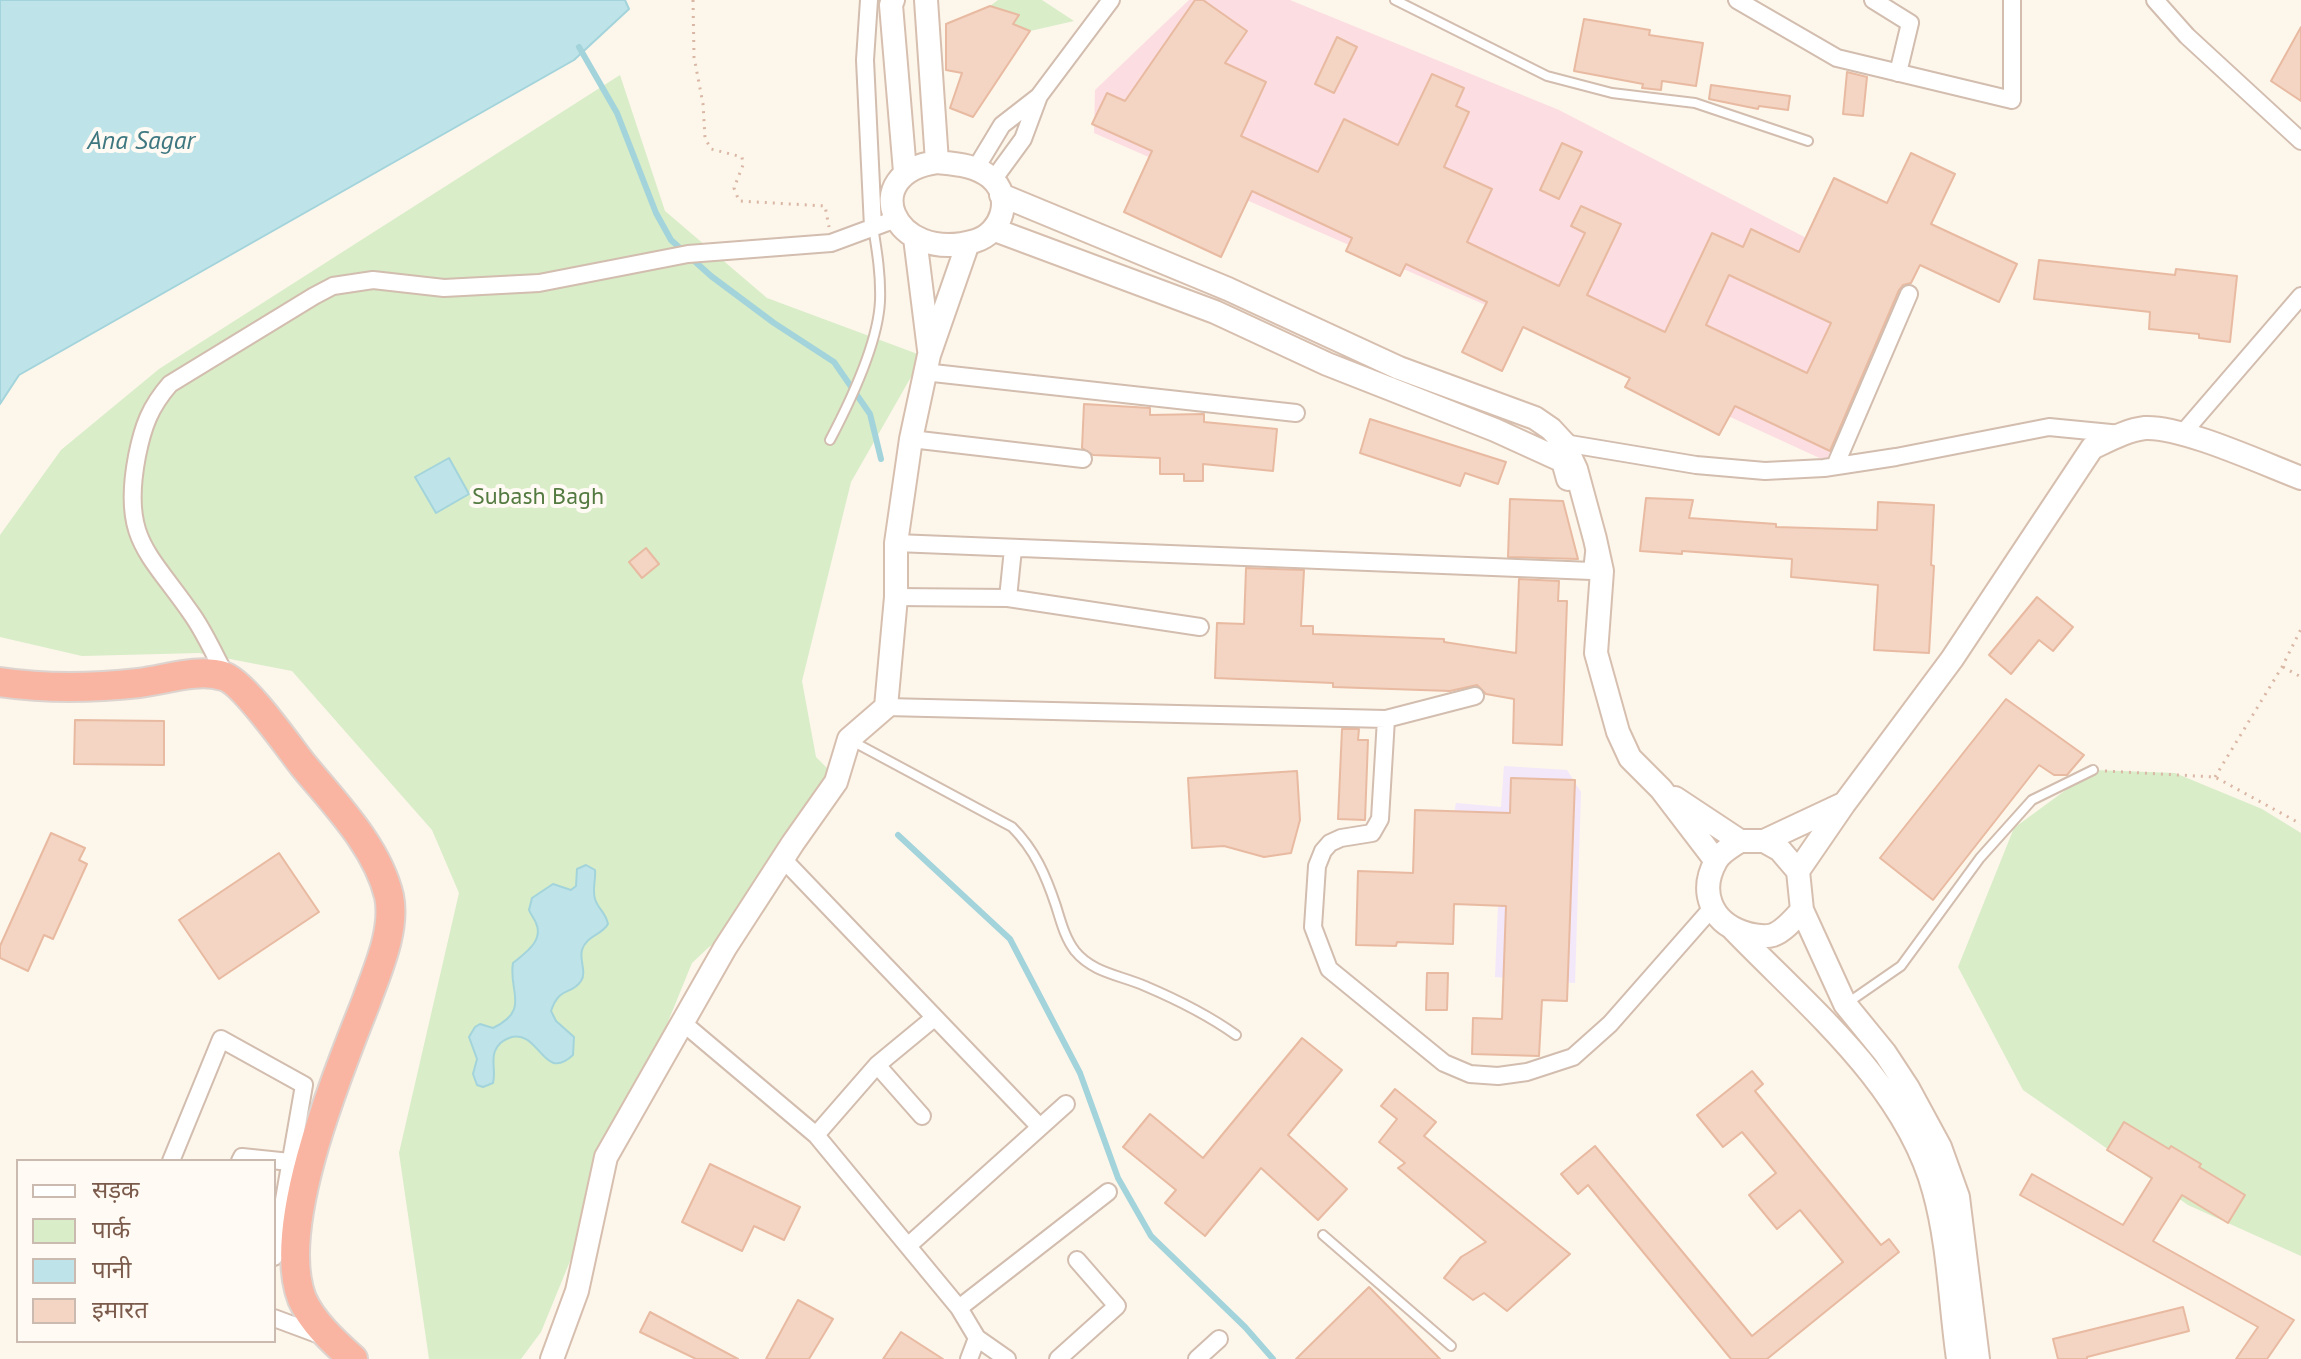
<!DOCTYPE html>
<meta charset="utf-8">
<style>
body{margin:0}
#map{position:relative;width:2301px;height:1359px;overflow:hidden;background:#fdf6eb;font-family:"PT Sans","Noto Sans Devanagari",sans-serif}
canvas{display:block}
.legend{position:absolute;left:16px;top:1159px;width:260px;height:184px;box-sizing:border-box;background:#fffaf3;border:2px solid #cabab0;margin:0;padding:10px 14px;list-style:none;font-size:24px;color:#7b5b4c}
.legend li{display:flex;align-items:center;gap:16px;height:40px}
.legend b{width:40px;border:2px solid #cabab0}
</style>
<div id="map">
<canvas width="2301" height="1359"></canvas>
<ul class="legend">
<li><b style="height:10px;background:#fff"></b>सड़क</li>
<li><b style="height:22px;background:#d8edc8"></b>पार्क</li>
<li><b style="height:22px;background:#bee4e9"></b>पानी</li>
<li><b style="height:22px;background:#f4d4c2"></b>इमारत</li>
</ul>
</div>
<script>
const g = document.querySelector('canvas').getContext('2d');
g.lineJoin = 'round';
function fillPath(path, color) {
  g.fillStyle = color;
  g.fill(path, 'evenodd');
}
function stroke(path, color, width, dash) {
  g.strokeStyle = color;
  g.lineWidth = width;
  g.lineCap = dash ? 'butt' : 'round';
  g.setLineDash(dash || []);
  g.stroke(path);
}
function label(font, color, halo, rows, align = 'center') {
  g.font = font + ' "PT Sans",sans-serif';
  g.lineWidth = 8;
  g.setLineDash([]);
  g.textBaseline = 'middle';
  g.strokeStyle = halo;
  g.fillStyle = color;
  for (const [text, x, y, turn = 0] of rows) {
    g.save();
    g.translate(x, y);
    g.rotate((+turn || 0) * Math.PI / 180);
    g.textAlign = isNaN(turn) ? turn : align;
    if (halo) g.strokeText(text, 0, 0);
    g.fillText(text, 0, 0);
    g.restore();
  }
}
const education = new Path2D(`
 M1504 766 1567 770 1581 792 1575 983 1495 977 1499 883 1451 829 1456 803 1501 807Z`);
const medical = new Path2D(`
 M1189 0H1290L1559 110 1905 289 1826 461 1506 314 1094 133 1095 90Z`);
const green = new Path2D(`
 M998 0H1042L1074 21 1030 31 1013 24 1018 14 990 6Z
 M620 75 665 211 767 298 923 356 851 482 802 681 816 757 844 785 764 912 709 947 692 963 541 1332 521 1359H429L399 1153 459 893 432 830 292 671 199 653 82 656 0 637V535L61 450 159 369Z
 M2093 770 2175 773 2262 809 2301 833V1256L2188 1205 2023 1090 1958 967 2014 828Z`);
const water = new Path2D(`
 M0 0H625L629 9 574 60 19 375 0 404Z
 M449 458 469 494 436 513 415 477Z
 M586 865 595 870C596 879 592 890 595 899 598 909 606 913 608 924 602 935 586 936 582 950 579 960 587 972 581 981 571 996 560 985 551 1011L556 1021 574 1037 573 1055C542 1084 540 1027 509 1038 503 1040 497 1045 495 1051 491 1061 496 1072 493 1083L483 1087 477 1085 473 1074 477 1059 469 1037 475 1027 480 1024 493 1028C531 1010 508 991 513 963 525 953 544 941 536 923 534 918 531 915 529 910L532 898 553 884 571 890 576 886 577 869Z`);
const stream = new Path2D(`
 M579 47 617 113 656 213 671 240 711 276 774 323 834 362 870 414 881 459
 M898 835 1010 939 1080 1073 1118 1178 1151 1236 1245 1327 1273 1359`);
const building = new Path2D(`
 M1195 0H1203L1247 31 1225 63 1266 82 1241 136 1318 172 1344 119 1398 145 1432 74 1464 88 1456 106 1469 112 1444 167 1492 189 1467 242 1559 286 1585 233 1571 226 1581 206 1621 224 1587 295 1665 332 1712 233 1743 247 1751 229 1799 252 1834 178 1887 203 1911 153 1955 174 1931 224 2017 264 1999 302 1920 265 1911 283 1903 285 1899 290 1830 451 1735 406 1719 435 1625 387 1630 378 1523 327 1502 371 1462 352 1487 302 1406 264 1400 276 1346 251 1352 238 1252 191 1221 257 1124 212 1152 151 1092 124 1107 93 1125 101ZM1729 275 1831 323 1807 373 1706 325Z
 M990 6 1019 15 1013 24 1030 31 973 117 950 108 962 73 946 70V24Z
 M1584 19 1650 30 1649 35 1703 43 1696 86 1662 81 1661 90 1642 88 1643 84 1574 71Z
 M2301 27V101L2271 81Z
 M1337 37 1357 47 1334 93 1315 84Z
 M1847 72 1867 77 1863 116 1843 114Z
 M1711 85 1790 96 1788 110 1759 106 1758 109 1709 99Z
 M1562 143 1582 152 1559 199 1540 190Z
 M2039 260 2175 275 2176 269 2237 276 2230 342 2199 338V334L2149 329 2150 312 2034 299Z
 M1084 404 1150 408V415L1204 414V422L1277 429 1273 471 1203 464V481H1184V474H1160V458L1093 455 1082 448Z
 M1370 419 1506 462 1498 484 1465 473 1460 486 1360 453Z
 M1646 498 1693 500 1689 518 1776 524V527L1877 530 1878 502 1934 505 1931 565 1934 566 1929 653 1874 650 1878 585 1791 577 1792 559 1682 551V554L1640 551Z
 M1510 499 1563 501 1578 559 1508 557Z
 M646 548 659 564 642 578 629 562Z
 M1246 568 1304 570 1301 626H1313V634L1444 639V642L1516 653 1519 579 1559 581 1558 601H1567L1562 745 1513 743 1514 699 1486 694 1477 685 1450 691 1333 687V683L1215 678 1217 623 1244 624Z
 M2037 597 2073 627 2053 651 2039 640 2011 674 1989 655Z
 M2006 699 2084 755 2067 775H2054L2039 765 1933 900 1880 858Z
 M75 720 164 721V765L74 764Z
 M1342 729H1359L1358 740H1368L1365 820 1338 819Z
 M1297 771 1300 820 1291 853 1264 857 1224 846 1192 848 1188 778Z
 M1511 778 1575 780 1567 1001 1542 1000 1539 1056 1472 1054 1473 1018 1502 1019 1506 906 1454 904 1453 944 1397 942 1396 946 1356 945 1358 871 1413 873 1415 810 1510 813Z
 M51 833 85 848 79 860 87 864 53 939 44 935 28 971 0 958V946Z
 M279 853 319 912 219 979 179 920Z
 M1427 973H1448L1447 1010H1426Z
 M1302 1038 1342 1070 1288 1135 1347 1189 1318 1220 1261 1168 1205 1236 1165 1203 1176 1190 1123 1147 1150 1114 1203 1158Z
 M1752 1071 1763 1084 1755 1091 1881 1245 1889 1239 1899 1252 1767 1359H1731L1588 1185 1578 1194 1561 1174 1595 1146 1752 1336 1843 1262 1800 1210 1777 1229 1749 1195 1776 1173 1742 1132 1723 1147 1697 1115Z
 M1395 1089 1436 1122 1424 1136 1570 1254 1507 1311 1484 1293 1473 1300 1444 1278 1461 1257 1486 1242 1398 1168 1405 1163 1379 1142 1397 1119 1381 1106Z
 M2124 1122 2169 1149 2171 1146 2201 1164 2199 1167 2245 1195 2228 1223 2182 1195 2153 1241 2294 1320 2267 1359H2236L2258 1327 2020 1195 2032 1174 2123 1225 2152 1178 2107 1150Z
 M710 1164 800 1207 784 1240 754 1226 742 1251 682 1222Z
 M1369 1287 1440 1359H1296Z
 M798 1300 833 1319 809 1359H766Z
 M2183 1307 2189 1331 2087 1357V1359H2058L2053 1339Z
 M650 1312 738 1359H696L640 1332Z
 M901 1332 943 1359H883Z`);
const path = new Path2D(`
 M693 0 694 57 703 104 705 138 711 149 742 157 743 165 734 188 739 201 825 206 829 227
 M2283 667 2301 677
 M2105 771 2215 777 2301 824
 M2215 777 2282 667 2301 629`);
const lane = new Path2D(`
 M1395 0 1547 76 1612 93 1695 103 1808 141
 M830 440C850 402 878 344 880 301 881 276 877 251 873 227
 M850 740 1012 827C1035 850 1046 876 1056 906 1061 922 1065 938 1075 951 1093 973 1120 975 1145 986 1178 1000 1208 1015 1236 1035
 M1846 1004 1901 966 1980 858 2032 800 2093 770
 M1323 1235 1451 1346`);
const street = new Path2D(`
 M869 0 865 60 873 227
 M1737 0 1837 58 2012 100V0
 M1873 0 1910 23 1898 73
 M2155 0 2187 36 2301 141
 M976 168 1002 125 1038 97
 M993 180 1023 139 1039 96 1111 0
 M924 372 1296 413
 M2182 434 2301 296
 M911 439 1083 459
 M1564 443 1696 465 1765 471 1824 468 1896 457 2049 427 2121 434
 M1835 466 1909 294
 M896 543 1592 571 1594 553
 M896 597 1008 598 1200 627
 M1008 598 1013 549
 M226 676C215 656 206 635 193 616 149 552 121 540 137 456 143 426 150 407 170 384L314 296 333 286 373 280 444 288 539 283 688 254 831 243 896 219
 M886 707 1386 719 1475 696
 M1386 719 1380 819 1372 833 1341 838 1330 843 1323 851 1317 866 1313 927 1329 969 1444 1063 1470 1074 1498 1076 1527 1072 1573 1057 1610 1024 1712 908
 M783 859 1039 1126
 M682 1022 816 1135 959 1308 977 1338 1007 1359
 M877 1065 922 1116
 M816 1135 877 1065 934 1018
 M171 1161 221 1039 304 1085 274 1257
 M240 1161 242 1157 290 1162
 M909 1245 1066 1104
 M959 1308 1108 1192
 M274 1318 325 1337
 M969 1359 977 1338
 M1058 1359 1117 1306 1077 1260
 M1197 1359 1219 1339`);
const secondary = new Path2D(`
 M893 0 891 5 905 172
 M926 0 937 162
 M937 162C956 164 975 165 990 177 1014 197 1002 233 975 241 891 265 857 173 937 162Z
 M1001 195 1228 289 1399 368 1535 418 1551 429 1564 443 1576 469 1595 539 1602 571 1596 653 1618 732 1630 758 1661 789 1716 861
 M995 230 1215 312 1327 364 1495 430 1563 461 1568 479
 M915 238 929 350
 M1675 798 1740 841
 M1740 841H1764L1780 850 1798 871 1802 910C1794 919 1784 931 1773 935 1764 938 1750 935 1742 932 1711 921 1699 891 1716 861 1721 852 1731 847 1740 841Z
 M1764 841 1843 804
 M1798 871 1844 804 1952 659 2092 448C2109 440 2127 430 2145 428 2182 426 2264 464 2301 478
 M1802 910 1845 1004 1885 1053 1908 1088 1940 1147 1958 1197 1978 1359
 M1733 929C1806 1005 1905 1084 1934 1191 1949 1245 1950 1303 1958 1359
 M552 1359 577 1291 606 1157 725 948 793 843 836 782 849 739 886 707 896 597V543L911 439 929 355 968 243`);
const highway = new Path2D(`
 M0 682C46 689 93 688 139 683 165 680 197 668 223 676 243 681 288 746 303 765 335 804 377 846 389 896 396 930 377 971 366 1002 338 1073 274 1227 302 1299 312 1322 335 1343 353 1359`);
const parkNames = [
 ["Subash Bagh",538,497]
];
const waterNames = [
 ["Ana Sagar",141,142]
];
fillPath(education, '#f3e7fa');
fillPath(medical, '#fcdee2');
fillPath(green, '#d8edc8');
fillPath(water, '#bee4e9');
stroke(water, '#a3d4db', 2);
stroke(stream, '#a3d4db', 6);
fillPath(building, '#f4d4c2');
stroke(building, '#e8baa1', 2);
stroke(lane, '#d2bdaf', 12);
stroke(street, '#d2bdaf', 20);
stroke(secondary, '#d7bfaf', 26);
stroke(highway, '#ddd4d0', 32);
stroke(path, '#dab7a4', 3, [2, 6]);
stroke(lane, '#fff', 8);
stroke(street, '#fff', 16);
stroke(secondary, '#fff', 22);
stroke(highway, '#f9b5a1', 28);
label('24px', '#537a40', '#fffaf3', parkNames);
label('italic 26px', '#3e7780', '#fffaf3', waterNames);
</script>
